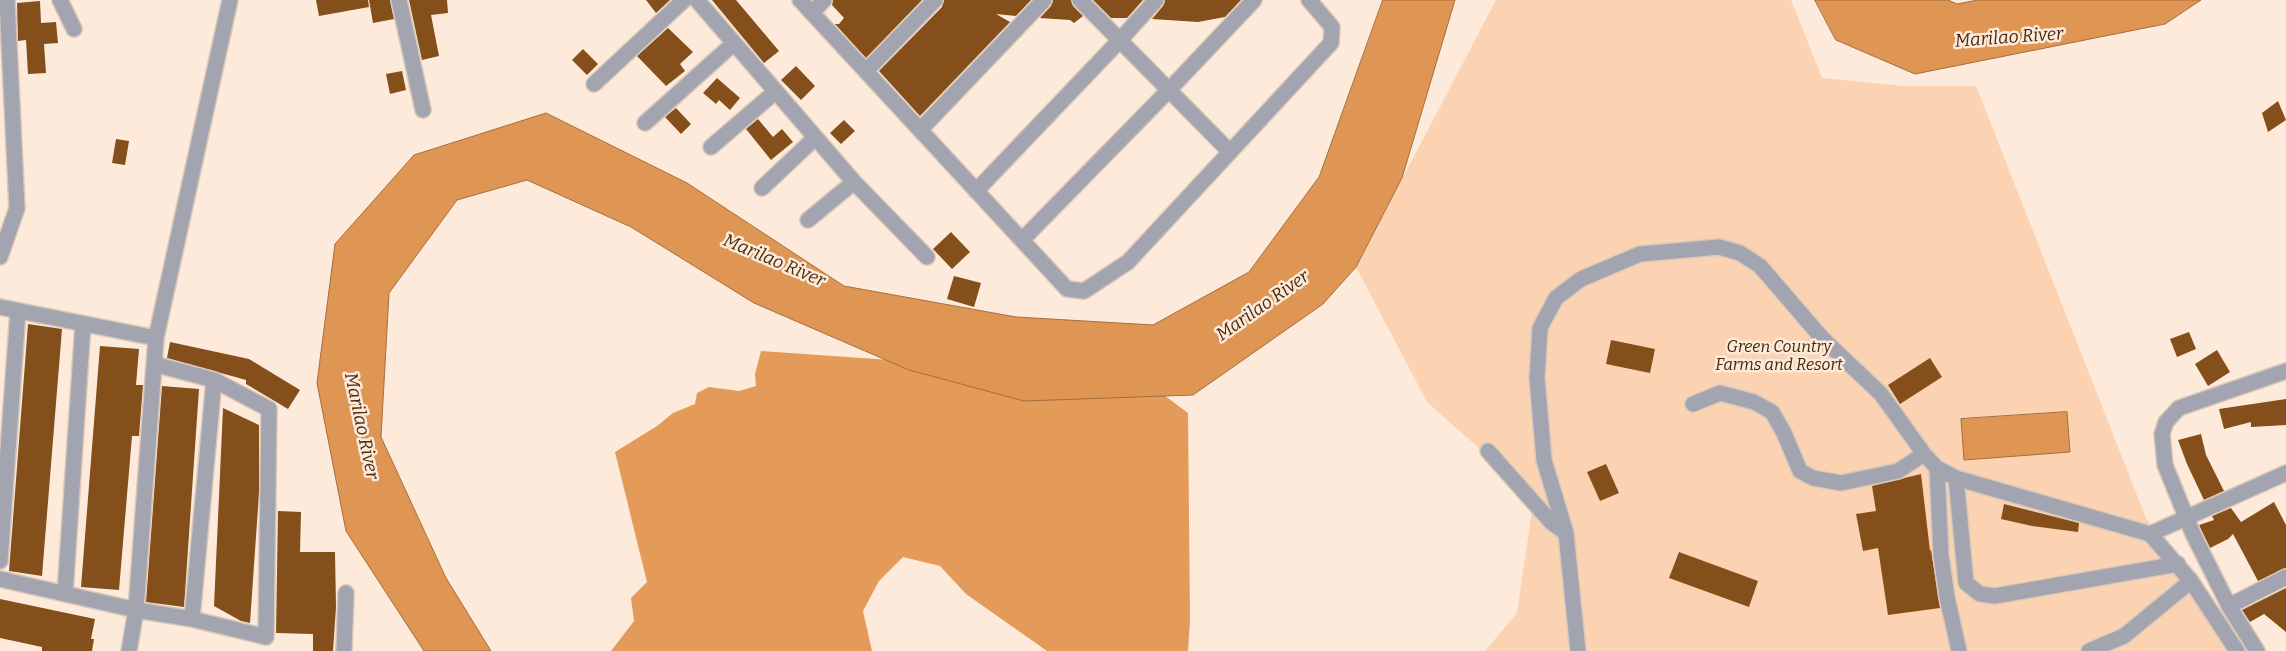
<!DOCTYPE html>
<style>
body{margin:0}
canvas{display:block;background:#fdeada}
</style>
<canvas width="2286" height="651"></canvas>
<script>
const g = document.querySelector('canvas').getContext('2d');
g.lineJoin = 'round';
function fillPath(path, color) {
  g.fillStyle = color;
  g.fill(path, 'evenodd');
}
function stroke(path, color, width, dash) {
  g.strokeStyle = color;
  g.lineWidth = width;
  g.lineCap = dash ? 'butt' : 'round';
  g.setLineDash(dash || []);
  g.stroke(path);
}
function label(font, color, halo, rows, align = 'center') {
  g.font = font + ' Bitter,serif';
  g.lineWidth = 5;
  g.setLineDash([]);
  g.textBaseline = 'middle';
  g.strokeStyle = halo;
  g.fillStyle = color;
  for (const [text, x, y, turn = 0] of rows) {
    g.save();
    g.translate(x, y);
    g.rotate((+turn || 0) * Math.PI / 180);
    g.textAlign = isNaN(turn) ? turn : align;
    if (halo) g.strokeText(text, 0, 0);
    g.fillText(text, 0, 0);
    g.restore();
  }
}
const green = new Path2D(`
 M1496 0H1791L1822 78 1903 86H1976L2146 518 2243 651H1485L1517 613 1534 497 1427 402 1356 267Z`);
const forest = new Path2D(`
 M761 351 934 363 1149 384 1188 413 1190 621 1188 651H1047L966 594 940 566 903 557 879 581 863 611 872 651H611L634 621 631 598 647 582 615 452 657 426 673 413 695 404 697 393 709 387 739 391 756 386 755 374Z`);
const water = new Path2D(`
 M1383 0H1455L1402 178 1356 267 1323 304 1193 395 1024 401 909 370 754 303 631 227 527 180 457 200 389 293 381 437 446 578 491 651H424L346 531 317 383 335 244 414 155 546 113 687 183 844 286 1016 317 1153 325 1249 272 1319 177Z
 M1815 0H1948L1957 4 1978 0H2201L2165 24 1915 74 1836 40Z
 M2067 412 2070 452 1964 460 1961 419Z`);
const building = new Path2D(`
 M316 0H368L369 7 319 16Z
 M369 0H390L394 19 373 23Z
 M409 0H447L448 13 431 15 439 56 422 60Z
 M646 0H670L656 13Z
 M712 0H736L779 51 764 63Z
 M833 0H922L866 58 835 24H839L844 18 832 5Z
 M944 0H1031L1016 16 996 14 1010 22 920 116 879 71 942 7Z
 M1053 0H1071L1073 6 1083 16 1074 23 1070 20 1040 18 1051 6Z
 M1093 0H1143L1127 18H1111Z
 M1165 0H1241L1225 17 1198 22 1152 19 1163 6Z
 M40 1 41 23 56 22 58 43 44 44 46 73 28 74 26 40 18 41 17 3Z
 M668 28 693 52 680 64 685 71 666 86 637 56Z
 M583 49 598 64 587 75 572 60Z
 M796 66 815 86 801 100 781 80Z
 M402 71 406 90 390 94 386 74Z
 M717 78 740 98 730 110 719 100 716 104 703 93Z
 M2278 101 2286 120 2268 132 2262 113Z
 M676 108 691 124 681 134 665 117Z
 M758 119 773 137 782 129 793 142 771 160 746 129Z
 M844 120 855 131 841 144 830 133Z
 M116 139 129 141 125 165 112 163Z
 M951 232 970 252 952 269 933 249Z
 M954 276 981 283 974 307 947 299Z
 M28 324 62 329 42 576 9 571Z
 M2189 332 2196 349 2177 357 2170 339Z
 M1611 340 1655 349 1650 373 1606 364Z
 M170 342 249 359 300 390 288 409 246 384V380L167 358Z
 M100 346 139 349 136 385H143L139 436H132L119 590 81 587Z
 M2217 350 2230 372 2208 386 2195 364Z
 M1930 358 1942 377 1900 404 1888 385Z
 M162 386 199 389 184 607 146 602Z
 M2286 399V425L2251 427V422L2224 429 2219 409Z
 M223 408 259 425V493L250 623 241 621 214 606Z
 M2201 434 2206 455 2224 491 2204 500 2187 464 2178 440Z
 M1606 464 1619 493 1600 501 1587 472Z
 M1921 474 1930 551 1931 550 1940 608 1888 615 1878 548 1863 551 1856 514 1876 511 1872 486Z
 M2274 502 2286 525V568L2258 581 2233 534 2228 539 2210 548 2199 525 2214 520 2212 516 2231 508 2241 522Z
 M2004 504 2079 523 2078 532 2032 526 2001 519Z
 M278 511 301 512 300 552H335L336 607 333 651H313V634L276 633Z
 M1679 552 1758 581 1749 607 1669 578Z
 M2286 588V632L2264 614 2250 622 2242 610Z
 M0 599 95 619 91 639H94L92 651H42V647L0 638Z`);
const minor = new Path2D(`
 M60 0 74 29
 M399 0 423 110
 M697 0 854 182 927 257
 M800 0 1067 289 1084 291 1128 262 1230 152 1080 0
 M812 13 824 0
 M866 71 935 0
 M594 84 684 0
 M645 123 733 44
 M920 130 1044 0
 M711 147 775 92
 M1230 152 1331 43 1332 27 1309 0
 M762 188 815 138
 M976 191 1121 39 1156 0
 M808 220 854 182
 M1023 239 1168 91 1254 0
 M0 257 17 208 7 0
 M0 307 156 338
 M1693 404 1720 393 1754 402 1772 412 1784 433 1800 471 1813 478 1841 483 1898 471 1924 454
 M1488 451 1552 523 1566 533
 M1937 468 1941 555 1947 597 1959 651
 M1956 478 1966 583 1980 594 1995 596 2178 564
 M2150 534 2286 473
 M0 561 18 311
 M0 579 136 610 192 619 266 637 269 409 214 380 154 364
 M65 594 83 324
 M2229 606 2286 577
 M192 619 214 380
 M129 651 136 610 156 338 230 0
 M344 651 346 593
 M1578 651 1566 533 1544 460 1537 378 1540 328 1556 298 1581 279 1640 254 1719 247 1740 253 1760 266 1822 338 1881 394 1924 454 1937 468 1956 478 2150 534 2191 581 2237 651
 M2089 651 2124 636 2191 581
 M2257 651 2229 606 2193 534 2165 465 2162 434 2166 422 2179 408 2286 371`);
const parkNames = [
 ["Green Country",1779,348],
 ["Farms and Resort",1779,366]
];
const waterNames = [
 ["Marilao River",2009,38,-4],
 ["Marilao River",774,261,23],
 ["Marilao River",1263,306,-35],
 ["Marilao River",361,426,78]
];
fillPath(green, '#fbd3b2');
fillPath(forest, '#e49a59');
fillPath(water, '#df9554');
stroke(water, '#a46e3e', 1);
fillPath(building, '#844f1b');
stroke(minor, '#d9c8b9', 18);
stroke(minor, '#a2a4b0', 15);
label('italic 16px', '#44270a', '#fdeada', parkNames);
label('italic 18px', '#492b0f', '#fdeada', waterNames);
</script>
